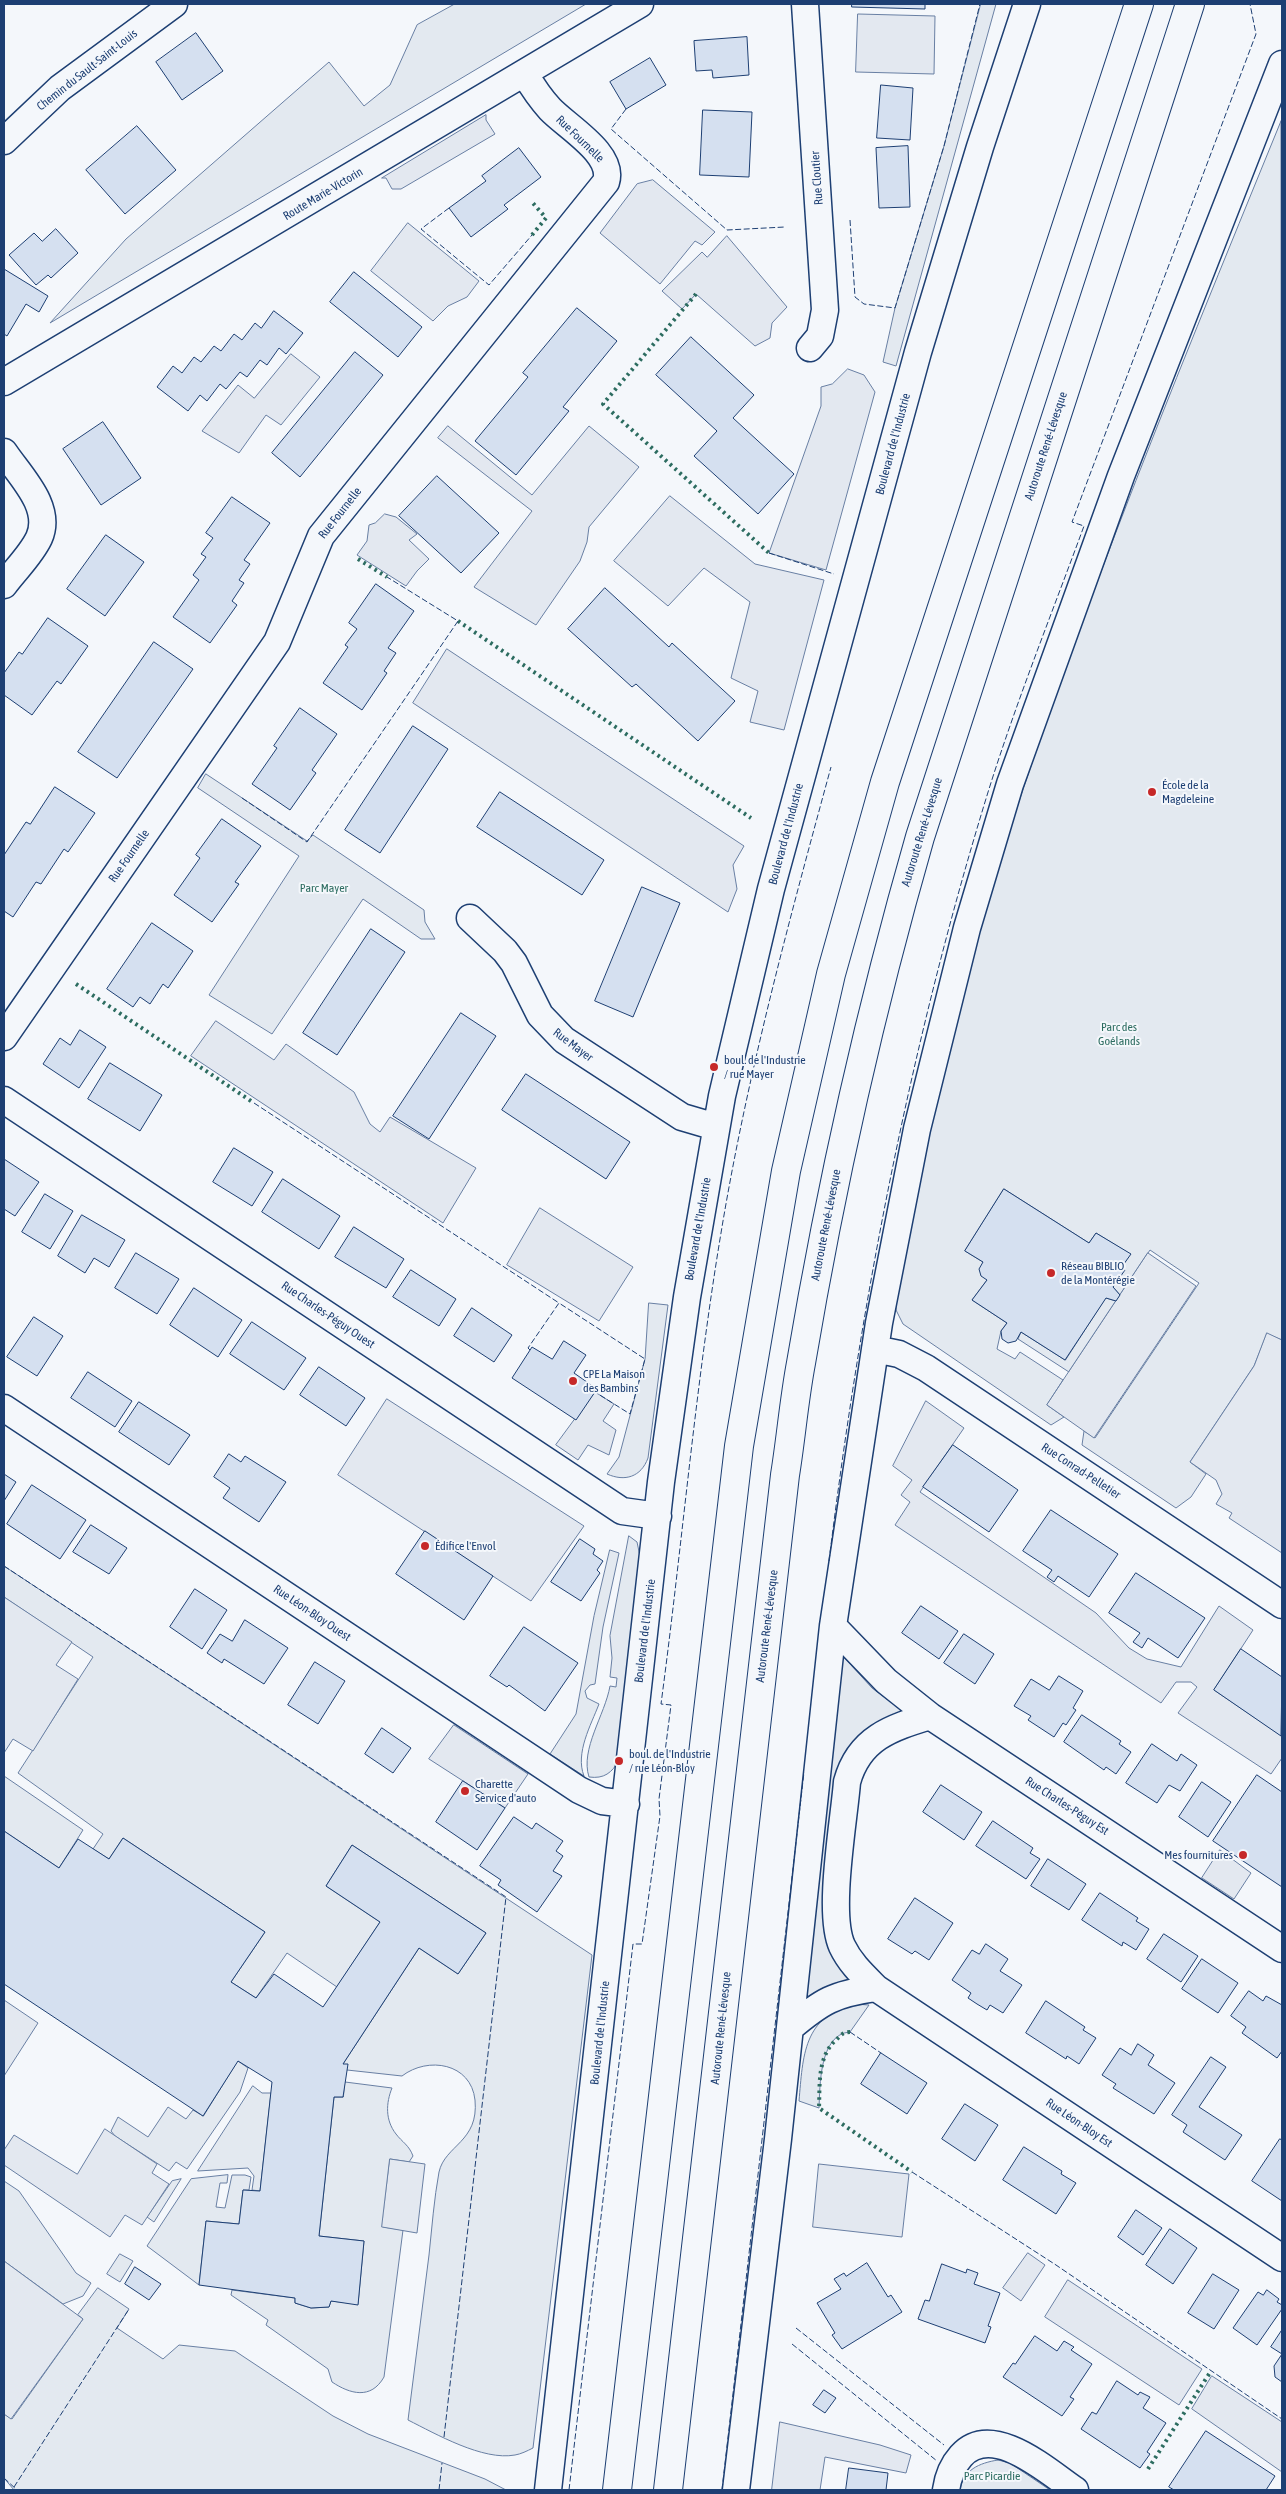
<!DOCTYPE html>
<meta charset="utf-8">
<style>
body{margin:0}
#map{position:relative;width:1286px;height:2494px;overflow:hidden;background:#f4f7fb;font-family:"Asap Condensed",sans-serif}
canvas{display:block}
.frame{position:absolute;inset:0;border:5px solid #1d3f73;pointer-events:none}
</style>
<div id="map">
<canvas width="1286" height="2494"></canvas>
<div class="frame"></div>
</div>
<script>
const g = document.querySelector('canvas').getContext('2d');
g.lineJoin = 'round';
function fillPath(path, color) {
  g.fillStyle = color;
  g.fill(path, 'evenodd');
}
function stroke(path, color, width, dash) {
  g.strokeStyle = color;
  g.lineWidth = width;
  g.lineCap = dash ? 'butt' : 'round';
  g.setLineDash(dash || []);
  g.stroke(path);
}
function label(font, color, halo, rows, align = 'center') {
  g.font = font + ' "Asap Condensed",sans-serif';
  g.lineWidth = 4;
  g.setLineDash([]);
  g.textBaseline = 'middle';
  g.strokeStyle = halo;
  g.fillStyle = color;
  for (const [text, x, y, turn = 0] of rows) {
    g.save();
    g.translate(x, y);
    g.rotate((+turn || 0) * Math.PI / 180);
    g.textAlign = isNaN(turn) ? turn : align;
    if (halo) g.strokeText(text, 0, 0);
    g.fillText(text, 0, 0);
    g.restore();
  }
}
const green = new Path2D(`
 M455 4H586L50 323 126 239 329 62 364 106 390 85 417 25Z
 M981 4H996L896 366 883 362 895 308 944 146Z
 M1281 121 1282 1340 1267 1334 1254 1366 1190 1462 1206 1474 1191 1497 1176 1508 1082 1445 1084 1431 1095 1438 1199 1283 1150 1250 1120 1295 1113 1287 1124 1270 1121 1268 1130 1254 1096 1233 1089 1243 1004 1189 965 1251 983 1262 987 1280 972 1300 1007 1323 1001 1331 997 1349 1015 1359 1020 1352 1063 1380 1047 1405 1064 1417 1051 1425 903 1324 896 1310V1297C910 1217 928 1138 946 1059 955 1023 962 986 972 950 1056 667 1169 395 1281 121Z
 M206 774 307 841 313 835 424 910 425 922 435 939H421L363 899 272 1034 209 995 299 856 198 788Z
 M1106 1298 1116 1301 1069 1372 1018 1339 1021 1332 1065 1360Z
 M649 1303 668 1305 648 1458C641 1477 625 1482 607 1474L619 1457 645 1359Z
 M629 1536 637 1542 641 1561 619 1760C612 1773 604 1779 589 1777 580 1749 605 1715 610 1686L616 1687 617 1678 610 1677 612 1658 610 1636Z
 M610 1550 619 1553 603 1627 595 1684 590 1685 585 1691 587 1698 599 1704C591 1725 575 1753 584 1776L550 1754 576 1714 594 1616Z
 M4 1566 592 1955 533 2448C527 2451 521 2454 515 2455 483 2461 436 2434 408 2420 415 2365 422 2310 429 2255 432 2227 434 2199 439 2172 445 2145 479 2142 475 2100 471 2063 428 2056 402 2076L347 2070 343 2064 419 1948 458 1974 486 1933 352 1845 326 1886 380 1922 337 1987 287 1953 256 1998 231 1982 265 1932 123 1838 109 1859 93 1849 103 1834 18 1773 93 1657 4 1597Z
 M841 1654 872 1688 907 1714 844 1757 849 1978 847 1982 806 2002Z
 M4 1776 83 1830 59 1868 4 1831Z
 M855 2004 869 2005 850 2032C819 2034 820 2087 819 2108L799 2101C803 2056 803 2016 855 2004Z
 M238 2061 248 2068 240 2092 187 2169 176 2162 169 2171 115 2136 111 2131 118 2117 148 2137 168 2107 186 2119 193 2110 203 2116Z
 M345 2082 392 2088C386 2103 385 2120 396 2134 402 2142 409 2145 413 2156L409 2162 390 2159 383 2227 403 2230 384 2377C371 2400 350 2394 332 2382L328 2369 266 2325 268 2320 231 2295 232 2290 295 2298V2303L311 2308 329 2307 331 2301 358 2304 364 2241 319 2236 334 2097H343Z
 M253 2086 262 2093H271L260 2191 252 2190 254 2176 248 2168 198 2171Z
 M228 2175 227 2183H220L216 2207 225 2208 232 2175H245L251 2177 249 2190H243L239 2224 206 2221 199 2285 147 2246 191 2179Z
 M181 2179 154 2222 147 2217 172 2181Z
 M4 2181 19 2191 76 2273 91 2283 83 2296 63 2304 4 2261Z
 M120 2254 133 2261 120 2282 107 2274Z
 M98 2288 129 2309 117 2328 163 2359 179 2345 235 2351 333 2416 368 2434 485 2479 506 2490H14L4 2478V2414L12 2419 83 2319 78 2315Z
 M998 2460 1010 2463 1050 2490H960C963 2470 979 2463 998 2460Z`);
const parking = new Path2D(`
 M858 14 935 16 934 74 856 72Z
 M486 115V120L495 134 401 189H392L386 178H382Z
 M653 180 715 232 702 245 695 241 660 284 600 233 637 184Z
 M408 223 479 281 467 297 448 306 433 321 371 271Z
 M727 236 787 307 772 323 770 338 755 346 696 294 682 309 662 291 702 252 707 257Z
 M291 354 320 377 281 425 266 415 239 453 202 431 238 385 254 398Z
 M848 369 864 375 875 392 826 570 769 553 821 406V387L832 384Z
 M448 426 532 495 589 426 639 467 589 527 587 542 580 561 536 625 474 587 532 511 438 438Z
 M670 496 755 564 824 580 784 730 750 722 758 691 731 678 750 602 704 568 668 606 614 561Z
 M385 514 396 517 417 534 409 540 429 559 417 571 406 586 357 555 367 541 369 525 375 523Z
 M447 649 744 846 733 865 737 889 728 912 413 703Z
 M216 1021 274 1060 286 1044 354 1092 370 1124 380 1132 390 1117 476 1168 443 1223 191 1056Z
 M540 1208 633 1267 599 1321 507 1265Z
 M1148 1253 1196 1286 1094 1438 1047 1405Z
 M1267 1333 1282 1340V1553L1229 1518 1232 1513 1216 1504 1222 1494 1216 1480 1190 1462 1254 1366Z
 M595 1392 614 1404 603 1421 616 1430 609 1455 588 1445 578 1460 556 1445Z
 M387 1399 584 1526 531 1601 338 1475Z
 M926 1401 964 1428 920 1492 1096 1613 1129 1648 1147 1659 1181 1667 1219 1606 1253 1630 1214 1690 1282 1736V1758L1271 1774 1178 1713 1197 1687 1191 1682H1176L1161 1703 895 1525 910 1502 901 1495 912 1480 893 1466Z
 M4 1597 72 1642 56 1665 78 1679 33 1751 13 1739 4 1753Z
 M454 1725 528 1774 505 1808 429 1759Z
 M1220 1850 1251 1873 1234 1899 1202 1878Z
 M4 2000 38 2023 4 2076Z
 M105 2129 157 2164 152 2173 169 2184 142 2225 125 2215 110 2237 4 2165V2150L14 2135 77 2174Z
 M390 2159 425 2164 417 2233 382 2227Z
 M819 2164 909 2174 902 2237 813 2227Z
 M1028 2253 1045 2265 1021 2301 1003 2288Z
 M4 2261 83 2319 11 2419 4 2414Z
 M1068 2280 1202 2369 1179 2405 1045 2317Z
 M1212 2376 1282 2422V2472L1192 2409Z
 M780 2422 880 2445 911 2455 906 2473 825 2457 820 2490H772Z`);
const building = new Path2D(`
 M852 4H925V9L852 7Z
 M196 33 223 71 182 100 156 62Z
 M747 37 749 75 713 78 712 70 696 71 694 41Z
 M650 58 666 85 626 109 610 82Z
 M881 85 913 88 910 140 877 138Z
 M703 110 752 112 749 177 700 175Z
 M137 126 176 170 125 214 86 170Z
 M908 146 910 207 879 208 876 148Z
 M519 148 541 177 504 205 508 209 471 237 449 208 486 181 482 176Z
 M56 229 78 253 51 278 48 275 36 285 9 255 34 233 42 241Z
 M4 269 48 296 39 312 26 304 7 336 4 334Z
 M354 272 422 327 398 357 330 302Z
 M577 308 617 341 563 407 569 411 516 475 475 441 528 377 523 373Z
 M274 311 303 333 286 354 279 348 267 365 260 360 247 377 240 372 226 389 220 384 207 401 200 395 188 411 157 387 173 366 182 373 194 357 201 362 214 346 221 351 234 334 242 340 255 323 261 328Z
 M691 337 754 395 733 418 794 474 758 514 694 456 717 431 656 375Z
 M355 352 383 375 300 477 272 453Z
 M103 422 141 478 101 505 63 449Z
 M437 476 499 533 461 573 399 516Z
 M232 497 270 523 244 560 250 564 239 580 244 583 232 601 237 605 210 643 173 617 199 580 193 575 206 557 201 554 213 538 206 533Z
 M106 535 144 562 105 616 67 589Z
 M376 584 414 611 388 648 396 653 384 671 387 673 362 710 323 683 348 647 345 645 357 629 349 623Z
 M605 588 669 647 672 643 735 701 698 741 636 684 632 687 568 629Z
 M48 618 88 646 61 684 57 681 32 715 4 695V673L19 652 22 654Z
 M154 642 193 669 117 778 78 752Z
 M300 708 337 734 312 770 316 773 290 810 252 784 277 748 274 746Z
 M413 726 448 749 380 853 345 830Z
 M55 787 95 813 68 852 64 849 41 884 36 882 13 917 4 911V855L26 822 30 824Z
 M500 792 604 860 582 895 477 827Z
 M222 819 261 846 235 882 239 884 212 922 174 895 200 858 196 855Z
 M642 887 680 903 633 1017 595 1001Z
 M152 923 193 951 168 988 163 984 150 1004 140 997 133 1007 107 989Z
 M371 929 405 952 337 1055 303 1033Z
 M461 1013 496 1036 429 1139 393 1116Z
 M80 1030 106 1047 79 1088 43 1064 60 1038 70 1045Z
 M110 1063 162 1095 140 1131 88 1099Z
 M526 1074 630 1142 606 1179 502 1110Z
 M234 1148 273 1172 252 1206 213 1182Z
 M4 1159 39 1182 15 1216 4 1209Z
 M283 1179 340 1216 319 1249 262 1212Z
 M1004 1189 1089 1243 1096 1233 1131 1254 1121 1268 1125 1270 1113 1287 1120 1295 1116 1301 1106 1298 1065 1360 1021 1332 1016 1341 1008 1343 1002 1339 1001 1331 1007 1323 972 1300 987 1280 981 1276 979 1269 983 1262 965 1251Z
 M45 1194 73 1211 50 1249 22 1232Z
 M82 1215 125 1240 109 1267 94 1258 85 1273 58 1256Z
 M354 1227 404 1259 386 1288 335 1257Z
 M136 1253 179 1279 157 1314 115 1288Z
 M411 1270 456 1299 439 1326 393 1297Z
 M194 1288 242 1320 218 1357 170 1325Z
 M472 1308 512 1335 494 1362 454 1336Z
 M34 1317 63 1336 37 1376 7 1357Z
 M252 1322 306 1358 284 1390 230 1354Z
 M564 1341 586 1355 574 1373 597 1389 576 1420 512 1378 532 1347 552 1359Z
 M319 1367 365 1398 346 1426 300 1395Z
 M88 1372 132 1401 115 1427 71 1398Z
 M139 1402 190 1435 169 1465 119 1432Z
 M953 1445 1018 1490 989 1532 923 1487Z
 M229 1454 241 1462 245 1456 286 1482 259 1522 223 1498 230 1488 214 1477Z
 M4 1474 16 1482 4 1501Z
 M32 1485 86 1520 60 1559 7 1524Z
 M1051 1510 1118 1554 1089 1597 1058 1576 1054 1582 1047 1577 1052 1570 1023 1551Z
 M91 1525 127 1548 109 1574 73 1552Z
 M425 1531 493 1576 464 1620 396 1574Z
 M580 1539 595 1549 593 1554 603 1561 597 1570 600 1573 581 1601 551 1582Z
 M1136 1573 1205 1618 1178 1658 1148 1638 1142 1648 1133 1642 1140 1633 1109 1613Z
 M195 1589 227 1610 202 1649 170 1627Z
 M921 1606 958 1631 939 1659 902 1633Z
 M245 1620 288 1648 264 1684 224 1659 222 1663 207 1653 220 1634 232 1641Z
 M524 1627 578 1663 545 1711 509 1685 507 1687 490 1676Z
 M964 1634 994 1654 975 1684 944 1663Z
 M1241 1649 1282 1677 1281 1736 1214 1690Z
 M315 1662 345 1681 318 1724 288 1705Z
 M1059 1676 1083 1691 1073 1708 1076 1710 1066 1725 1063 1723 1054 1737 1028 1720 1031 1716 1014 1706 1031 1679 1049 1690Z
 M1082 1715 1121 1741 1119 1744 1131 1752 1116 1774 1106 1767 1104 1770 1064 1742Z
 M382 1728 411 1748 393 1773 365 1754Z
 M1152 1744 1177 1761 1181 1754 1197 1765 1180 1791 1169 1785 1157 1803 1126 1783Z
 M1257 1775 1282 1792V1887L1213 1841Z
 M463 1781 505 1808 477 1850 436 1822Z
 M1202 1782 1231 1802 1208 1837 1179 1817Z
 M941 1785 982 1812 964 1840 923 1812Z
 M514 1817 532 1829 536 1823 563 1841 556 1851 563 1856 553 1871 562 1876 537 1912 498 1885 501 1880 480 1866Z
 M993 1821 1033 1848 1030 1853 1040 1859 1026 1879 976 1846Z
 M4 1831 59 1868 78 1839 109 1859 123 1838 265 1932 231 1982 256 1998 274 1974 323 2007 380 1922 326 1886 352 1845 486 1933 458 1974 419 1948 343 2064H348L343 2097H334L319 2236 364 2241 358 2305 331 2301 329 2307 311 2308 295 2303V2298L199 2285 206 2221 239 2224 243 2190 260 2191 272 2082 238 2061 203 2116 4 1984Z
 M1048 1859 1086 1884 1069 1910 1031 1886Z
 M1100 1893 1138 1918 1136 1921 1149 1929 1136 1950 1123 1942 1122 1946 1082 1920Z
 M915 1898 953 1923 929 1960 915 1951 912 1954 888 1939Z
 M1164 1934 1198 1956 1181 1982 1147 1959Z
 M986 1944 1008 1959 1000 1971 1022 1985 1003 2013 990 2005 987 2010 977 2004 968 1998 971 1993 952 1980 972 1950 979 1954Z
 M1202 1959 1238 1983 1218 2013 1182 1989Z
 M1249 1991 1263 2001 1266 1996 1282 2005V2051L1277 2058 1242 2033 1246 2027 1231 2016Z
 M1046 2001 1085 2027 1083 2030 1096 2038 1079 2064 1067 2056 1066 2059 1026 2033Z
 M1138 2044 1154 2055 1148 2065 1175 2083 1154 2114 1113 2088 1116 2084 1102 2075 1120 2048 1131 2055Z
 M881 2053 927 2083 907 2114 861 2084Z
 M1211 2057 1226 2067 1199 2107 1242 2135 1225 2160 1183 2132 1187 2125 1172 2115Z
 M965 2104 998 2125 975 2161 942 2139Z
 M1280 2139 1282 2140V2201L1252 2181Z
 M1024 2147 1062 2171 1061 2174 1076 2183 1056 2214 1003 2180Z
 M1136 2210 1162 2228 1143 2255 1118 2237Z
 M1170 2229 1197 2248 1173 2284 1146 2265Z
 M867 2263 888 2297 891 2295 902 2312 842 2349 832 2335 835 2333 817 2303 841 2289 834 2279 844 2273 846 2276Z
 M942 2264 966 2273 967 2269 978 2273 974 2284 1000 2293 988 2326 991 2327 985 2343 918 2319 925 2300 929 2301Z
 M135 2267 161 2284 149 2300 125 2284Z
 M1213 2274 1239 2290 1214 2329 1188 2313Z
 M1267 2290 1279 2299 1277 2302 1282 2305V2309L1257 2345 1233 2328 1258 2292 1263 2295Z
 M1282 2330V2382L1275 2377 1274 2366 1282 2354 1271 2347Z
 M1035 2336 1057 2351 1064 2341 1074 2347 1071 2350 1092 2364 1070 2397 1074 2399 1062 2416 1003 2377 1013 2363 1015 2364Z
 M1117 2381 1138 2395 1140 2392 1150 2397 1143 2408 1166 2423 1147 2452 1150 2454 1140 2468 1081 2429 1092 2412 1096 2414Z
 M824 2390 836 2398 825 2413 813 2405Z
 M1206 2431 1275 2476 1266 2490H1174L1169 2487Z
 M849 2468 888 2473 886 2490H846Z`);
const minor = new Path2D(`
 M805 4 825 310 820 336 810 348
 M4 141 60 88 174 4
 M4 382 640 4
 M4 452C20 476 53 507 39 538 31 555 15 570 4 585
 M470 918 505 951 514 963 540 1015 564 1040 682 1117 716 1127
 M4 1037 277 642 321 536 606 182C615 154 567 127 550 109 540 98 532 86 525 74
 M4 1100 622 1511 658 1516
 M875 1349 899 1354 926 1368 1282 1605
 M4 1408 579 1790 602 1801 626 1804
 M833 1626 886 1681 930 1716 1282 1949
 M930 1716C891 1728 859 1738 847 1782 844 1821 827 1913 842 1946 850 1963 863 1975 876 1988L1282 2258
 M790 2028C822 2001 834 1994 876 1988
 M548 2490 661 1482 687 1297 722 1096 771 889 918 352 980 147 1027 4
 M736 2490 778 2139 833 1626 879 1323 917 1129 967 928 1010 784 1121 476 1282 64
 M946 2490C948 2476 952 2466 961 2456 992 2421 1047 2471 1075 2490`);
const highway = new Path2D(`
 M617 2490 739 1446 786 1171 831 974 885 782 1139 4
 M668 2490 785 1475C791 1438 794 1400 801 1363 831 1185 870 1011 920 837L1190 4`);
const hedge = new Path2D(`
 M532 235 546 218 532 202
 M696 294 603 404 769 553
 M358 559 387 577
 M458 621 751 818
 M76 984 254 1103
 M850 2032C843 2032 841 2035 836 2040 817 2057 820 2085 819 2108L912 2172
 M1148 2469 1211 2371`);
const fence = new Path2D(`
 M626 109 611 129 727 230 785 227
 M449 208 421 229 489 285 532 235
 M850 220 855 297 864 304 895 308 944 146 980 4
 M769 553 834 574
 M242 798 307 842 458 621 387 577
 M254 1103 559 1303
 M530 1350 528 1348 559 1303 645 1359 630 1414 595 1392
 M829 1561C861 1300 911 1041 989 789 1017 700 1052 613 1084 526L1072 522 1256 34 1250 4
 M4 1566 506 1897 444 2437
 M850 2032 881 2053
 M912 2172 1056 2265 1282 2419
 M796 2328 944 2445
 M792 2344 937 2461
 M4 2478 17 2490
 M14 2487 129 2309
 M439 2490 442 2463
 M569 2490 633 1944H642L660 1816 659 1799 671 1705 661 1704C682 1547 695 1389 721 1233 747 1075 789 921 831 767
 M722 2490 804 1772`);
const markers = [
 [1152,792,5,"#c62828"],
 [714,1067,5,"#c62828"],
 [1051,1273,5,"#c62828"],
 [573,1381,5,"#c62828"],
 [425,1546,5,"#c62828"],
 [619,1761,5,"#c62828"],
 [465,1791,5,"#c62828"],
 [1243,1855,5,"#c62828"]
];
const streetNames = [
 ["Chemin du Sault-Saint-Louis",87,70,-38],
 ["Rue Fournelle",580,139,44],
 ["Rue Cloutier",817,178,-94],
 ["Route Marie-Victorin",323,194,-31],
 ["Boulevard de l'Industrie",893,444,-75],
 ["Autoroute René-Lévesque",1046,446,-72],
 ["Rue Fournelle",340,513,-52],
 ["Autoroute René-Lévesque",922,832,-73],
 ["Boulevard de l'Industrie",786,834,-75],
 ["Rue Fournelle",129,856,-55],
 ["Rue Mayer",573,1045,37],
 ["Autoroute René-Lévesque",826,1225,-79],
 ["Boulevard de l'Industrie",698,1229,-80],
 ["Rue Charles-Péguy Ouest",328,1315,34],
 ["Rue Conrad-Pelletier",1081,1471,33],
 ["Rue Léon-Bloy Ouest",312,1613,34],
 ["Autoroute René-Lévesque",767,1626,-83],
 ["Boulevard de l'Industrie",645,1631,-83],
 ["Rue Charles-Péguy Est",1067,1806,33],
 ["Autoroute René-Lévesque",721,2028,-84],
 ["Boulevard de l'Industrie",600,2033,-84],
 ["Rue Léon-Bloy Est",1079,2123,34]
];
const poiNames = [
 ["École de la",1162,785],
 ["Magdeleine",1162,799],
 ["boul. de l'Industrie",724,1060],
 ["/ rue Mayer",724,1074],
 ["Réseau BIBLIO",1061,1266],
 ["de la Montérégie",1061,1280],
 ["CPE La Maison",583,1374],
 ["des Bambins",583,1388],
 ["Édifice l'Envol",435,1546],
 ["boul. de l'Industrie",629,1754],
 ["/ rue Léon-Bloy",629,1768],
 ["Charette",475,1784],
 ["Service d'auto",475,1798],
 ["Mes fournitures",1233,1855,"right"]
];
const parkNames = [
 ["Parc Mayer",324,888],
 ["Parc des",1119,1027],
 ["Goélands",1119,1041],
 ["Parc Picardie",992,2476]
];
fillPath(green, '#e3e9f0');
stroke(green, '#687fa3', 1);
fillPath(parking, '#e3e8f0');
stroke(parking, '#687fa3', 1);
fillPath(building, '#d5e0f0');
stroke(building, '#1d3f73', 1);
stroke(minor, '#1d3f73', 29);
stroke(highway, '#1d3f73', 30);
stroke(minor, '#f4f7fb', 26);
stroke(highway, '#f4f7fb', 28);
stroke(hedge, '#2c6c60', 4, [2.5, 4]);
stroke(fence, '#1d3f73', 1, [6, 2.5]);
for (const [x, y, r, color] of markers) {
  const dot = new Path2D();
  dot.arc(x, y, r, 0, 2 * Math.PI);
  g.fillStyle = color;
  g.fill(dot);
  stroke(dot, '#f4f7fb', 2);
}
label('12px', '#1d3f73', '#f4f7fb', streetNames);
label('12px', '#1d3f73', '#f4f7fb', poiNames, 'left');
label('12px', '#2c6c60', '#f4f7fb', parkNames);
</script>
